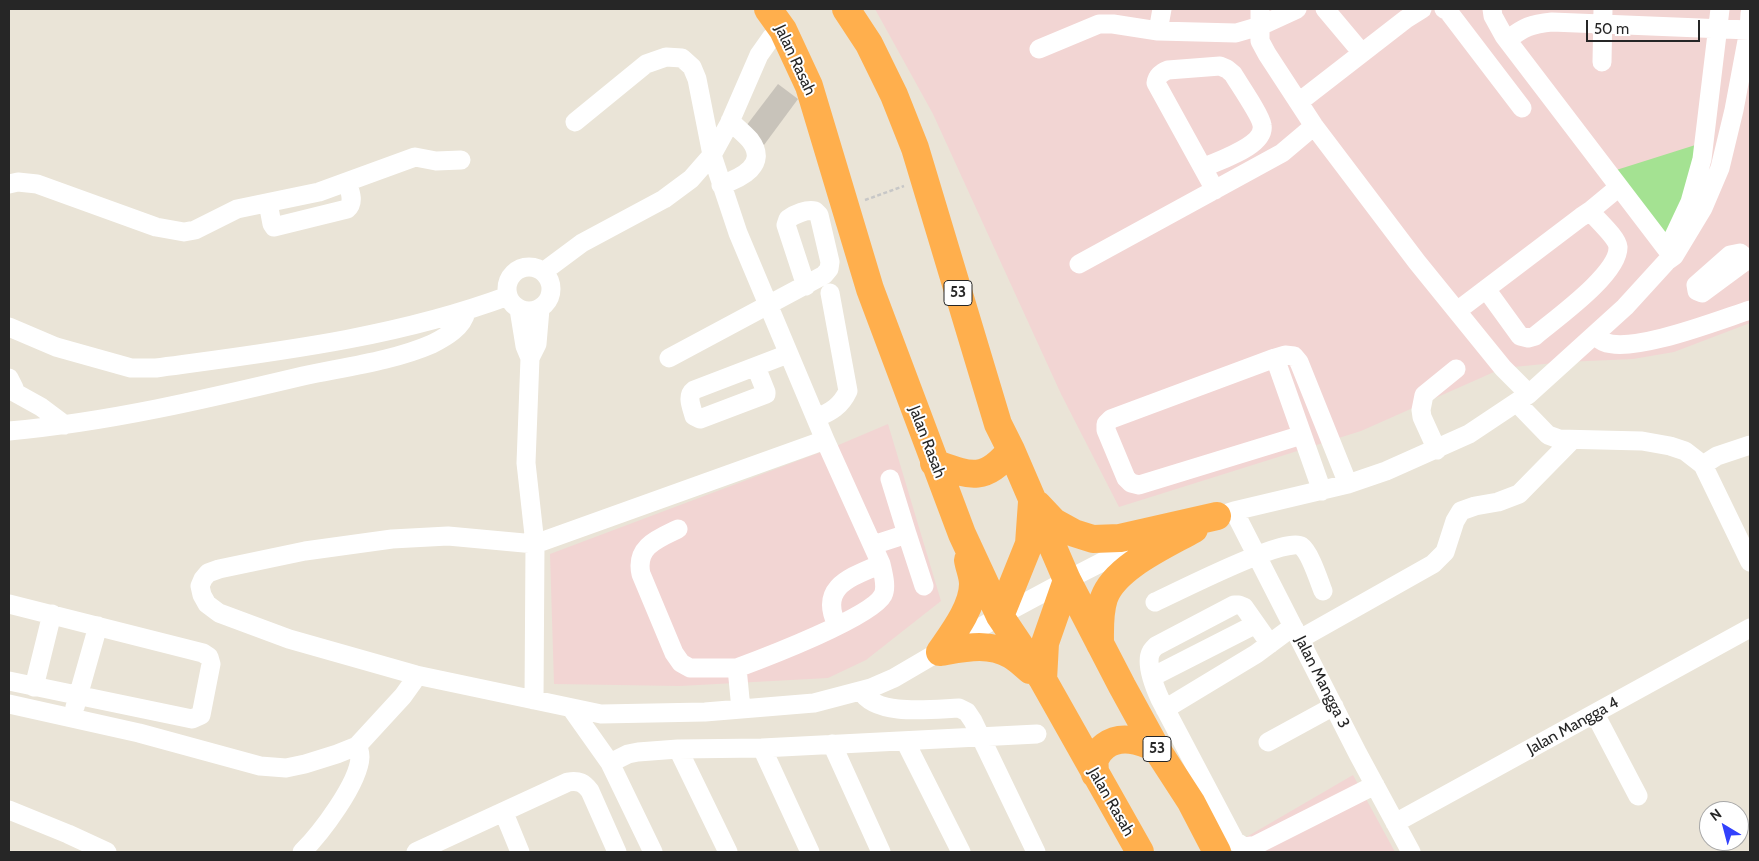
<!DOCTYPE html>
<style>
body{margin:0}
#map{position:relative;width:1759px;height:861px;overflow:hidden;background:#eae4d7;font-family:Cabin,sans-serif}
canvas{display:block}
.frame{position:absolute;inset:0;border:10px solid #262626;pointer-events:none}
.north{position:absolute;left:1699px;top:801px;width:50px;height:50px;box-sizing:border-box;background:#fff;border:1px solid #a8a8a8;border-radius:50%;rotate:323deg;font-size:14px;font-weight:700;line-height:20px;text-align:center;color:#262626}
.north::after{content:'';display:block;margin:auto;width:18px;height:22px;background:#3241fc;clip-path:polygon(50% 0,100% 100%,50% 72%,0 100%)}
.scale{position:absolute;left:1586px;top:20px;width:114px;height:22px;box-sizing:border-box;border:2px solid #262626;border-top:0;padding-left:6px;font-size:15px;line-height:18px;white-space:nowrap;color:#262626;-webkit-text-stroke:4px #fff;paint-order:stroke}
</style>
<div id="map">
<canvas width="1759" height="861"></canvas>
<div class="frame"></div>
<div class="north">N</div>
<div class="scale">50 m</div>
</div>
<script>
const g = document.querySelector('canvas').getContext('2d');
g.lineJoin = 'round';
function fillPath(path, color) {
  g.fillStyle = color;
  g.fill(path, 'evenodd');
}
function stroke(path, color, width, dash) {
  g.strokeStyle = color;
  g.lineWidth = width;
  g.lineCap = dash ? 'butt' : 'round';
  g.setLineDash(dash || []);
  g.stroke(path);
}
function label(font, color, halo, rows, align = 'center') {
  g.font = font + ' Cabin,sans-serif';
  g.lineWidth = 4;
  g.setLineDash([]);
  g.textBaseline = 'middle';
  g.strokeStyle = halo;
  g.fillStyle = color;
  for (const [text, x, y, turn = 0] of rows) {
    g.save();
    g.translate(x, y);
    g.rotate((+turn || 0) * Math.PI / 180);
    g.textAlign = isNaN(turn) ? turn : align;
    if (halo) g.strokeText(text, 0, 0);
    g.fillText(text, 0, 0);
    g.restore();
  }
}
const medical = new Path2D(`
 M875 9H1750V323L1674 352 1633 359 1565 362 1503 368 1361 431 1119 507 1061 394 933 114Z
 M888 424 941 601 866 660 828 678 680 686 554 684 550 554 829 449Z
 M1353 775 1395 852H1235L1231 846Z`);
const green = new Path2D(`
 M1708 141 1668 249 1610 172Z`);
const building = new Path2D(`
 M778 84 798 99 764 145 743 130Z`);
const path = new Path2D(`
 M865 200 904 186`);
const minor = new Path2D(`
 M1260 9V41L1267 54 1314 126 1417 262 1503 368 1529 394
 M1325 9 1362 53
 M1444 9 1448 11 1522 108
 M1492 9 1493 16 1504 36 1668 251 1674 256
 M1158 31 1162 9
 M1507 40C1524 27 1531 24 1552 22L1749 30
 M1039 49 1099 24H1113L1158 31 1236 33 1260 26 1297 9
 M1602 62 1603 9
 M1299 102 1406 19 1422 9
 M575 122 646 64 666 57 682 58 692 67 697 79 712 155 738 233 825 440 535 544 448 536 392 539 305 551 219 569 208 573 203 579 200 586 202 595 207 604 219 613 289 639 416 675 601 714 705 712 814 703 871 688 894 678 1000 616 1067 580 1110 558 1152 541
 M1203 168C1219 160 1266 146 1262 125 1261 116 1239 84 1233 74L1227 69 1220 66 1168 70C1161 73 1157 76 1156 83L1215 190
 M9 184 18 182 37 184 156 227 184 232 195 230 237 209 319 192 415 157 436 161 461 160
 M721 185C741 178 769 165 750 140 744 133 736 127 730 121
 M268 203 272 224 274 227 347 209C355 202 350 191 347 182
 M1590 211 1619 187
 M1674 236 1690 202 1702 159 1720 9
 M1748 259 1702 293 1697 291 1696 285 1730 255 1740 253 1750 261
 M1079 264 1282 153 1314 126
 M507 289a22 22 0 1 1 44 0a22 22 0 1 1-44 0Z
 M543 272 582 243 664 199 691 179 712 155 729 124 759 55 771 38 783 30
 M519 309 525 346 530 358 526 463 535 544 534 700
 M1457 311 1581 217 1590 211C1597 220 1617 237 1618 247 1619 274 1555 319 1535 336L1528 338 1520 336 1486 289
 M9 327 56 347 131 368H156C274 352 395 338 508 296
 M1595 335C1598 338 1601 341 1604 342 1633 354 1719 320 1750 310
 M530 358 537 344 540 309
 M669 358 824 275 829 269 830 262 819 215 815 211C807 209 795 214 788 219L786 225 806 286
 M1275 358 1322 491
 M756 367 766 392V394L700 419 694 416C692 408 686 396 694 390L788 354
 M9 378 14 388V392L41 407 65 425
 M1517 403 1548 435 1559 439 1642 441 1670 446 1685 451 1703 465 1750 562
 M816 418C831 412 841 406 848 391L830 293
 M9 431C109 422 206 399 303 376 345 367 393 361 432 344 446 337 463 327 466 312
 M1302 435 1139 485 1131 483 1126 478 1106 430V424L1111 419 1275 358 1285 355 1294 356 1299 362 1348 484
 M1437 450 1422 417 1421 410 1424 395 1456 369
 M1703 465 1717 456 1750 445
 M890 479 907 534
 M1234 511 1358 754 1411 852
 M1206 520 1234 511 1348 484 1386 471 1469 434 1529 394 1625 307 1667 261 1674 256 1703 208 1720 168 1734 110 1749 30 1750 13
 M678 529C657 539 635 547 641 574L674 653 681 663 690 668H737
 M873 545 907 534 924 586
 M1155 602C1175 593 1286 536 1301 546 1310 552 1319 581 1323 591
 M9 604 203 653 209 657 211 664 201 715 192 719 9 681
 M837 625C818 586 852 577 881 564
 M1300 639 1433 564 1445 552 1455 521 1461 511 1475 506 1498 502 1519 494 1572 440
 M1270 644 1244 607 1239 605H1234L1156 646C1154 648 1152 650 1151 652 1145 663 1155 688 1160 699L1235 841 1244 847 1256 845 1375 785
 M1152 677 1256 624
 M34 687 52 614
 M861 691C876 717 933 709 959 708L967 712 973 721 1036 852
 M9 704 139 733 260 766 286 768 305 764 337 754 357 746 403 696 413 682 416 675
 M75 707 98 626
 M571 708 610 763 653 852
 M741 709 737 668C764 658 872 617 883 595 887 587 883 573 881 564L825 440
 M1165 709 1256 654 1287 631 1294 628
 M1595 714 1638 796
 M905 741 961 852
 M1268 742 1334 706
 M832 744 881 852
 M762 748 1037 734
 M678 749 728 852
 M610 763 628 754 638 752 678 749 762 748 810 852
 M9 810 68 834 107 852
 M504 813 520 852
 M1395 823 1750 628
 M302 852C321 833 359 783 360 757 360 752 359 749 357 746
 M416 852 568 782C579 780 584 783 590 791L617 852`);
const highway = new Path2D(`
 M768 9 783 30 809 86 870 289 962 534 1000 616 1043 680 1140 852
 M846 9 869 44 894 95 915 148 998 424 1011 450 1067 580 1122 686 1156 748 1191 802 1217 852
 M934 463C970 476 984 483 1011 450
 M1038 505 1054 522 1074 533 1093 539 1120 538 1217 516
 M1000 616 1029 544 1032 502
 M1100 644C1100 629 1099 613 1104 598 1115 567 1166 545 1194 529
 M940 652C953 633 973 607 973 584 973 576 969 567 968 560
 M940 652C964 648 989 642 1011 655 1018 659 1024 665 1030 670
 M1043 680 1045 643 1067 580
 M1095 774C1095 769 1094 763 1095 759 1097 754 1101 749 1105 746 1121 734 1140 741 1156 748`);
const shields = [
 [958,293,28],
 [1157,749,28]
];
const shieldNames = [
 ["53",958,293],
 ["53",1157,749]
];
const streetNames = [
 ["Jalan Rasah",795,60,65],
 ["Jalan Rasah",927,442,69],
 ["Jalan Mangga 3",1322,682,63],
 ["Jalan Mangga 4",1573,726,-29],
 ["Jalan Rasah",1111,802,60]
];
fillPath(medical, '#f2d5d3');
fillPath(green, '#a4e292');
fillPath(building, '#c8c3ba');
stroke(path, '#c7c7c7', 2.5, [4, 2.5]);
stroke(minor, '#fff', 19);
stroke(highway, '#ffaf4d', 28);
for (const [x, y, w] of shields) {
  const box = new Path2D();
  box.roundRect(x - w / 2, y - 12.5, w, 25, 4);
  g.fillStyle = '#fff';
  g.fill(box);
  stroke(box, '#262626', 1);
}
label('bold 15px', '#262626', null, shieldNames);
label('16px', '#262626', '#fff', streetNames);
</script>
